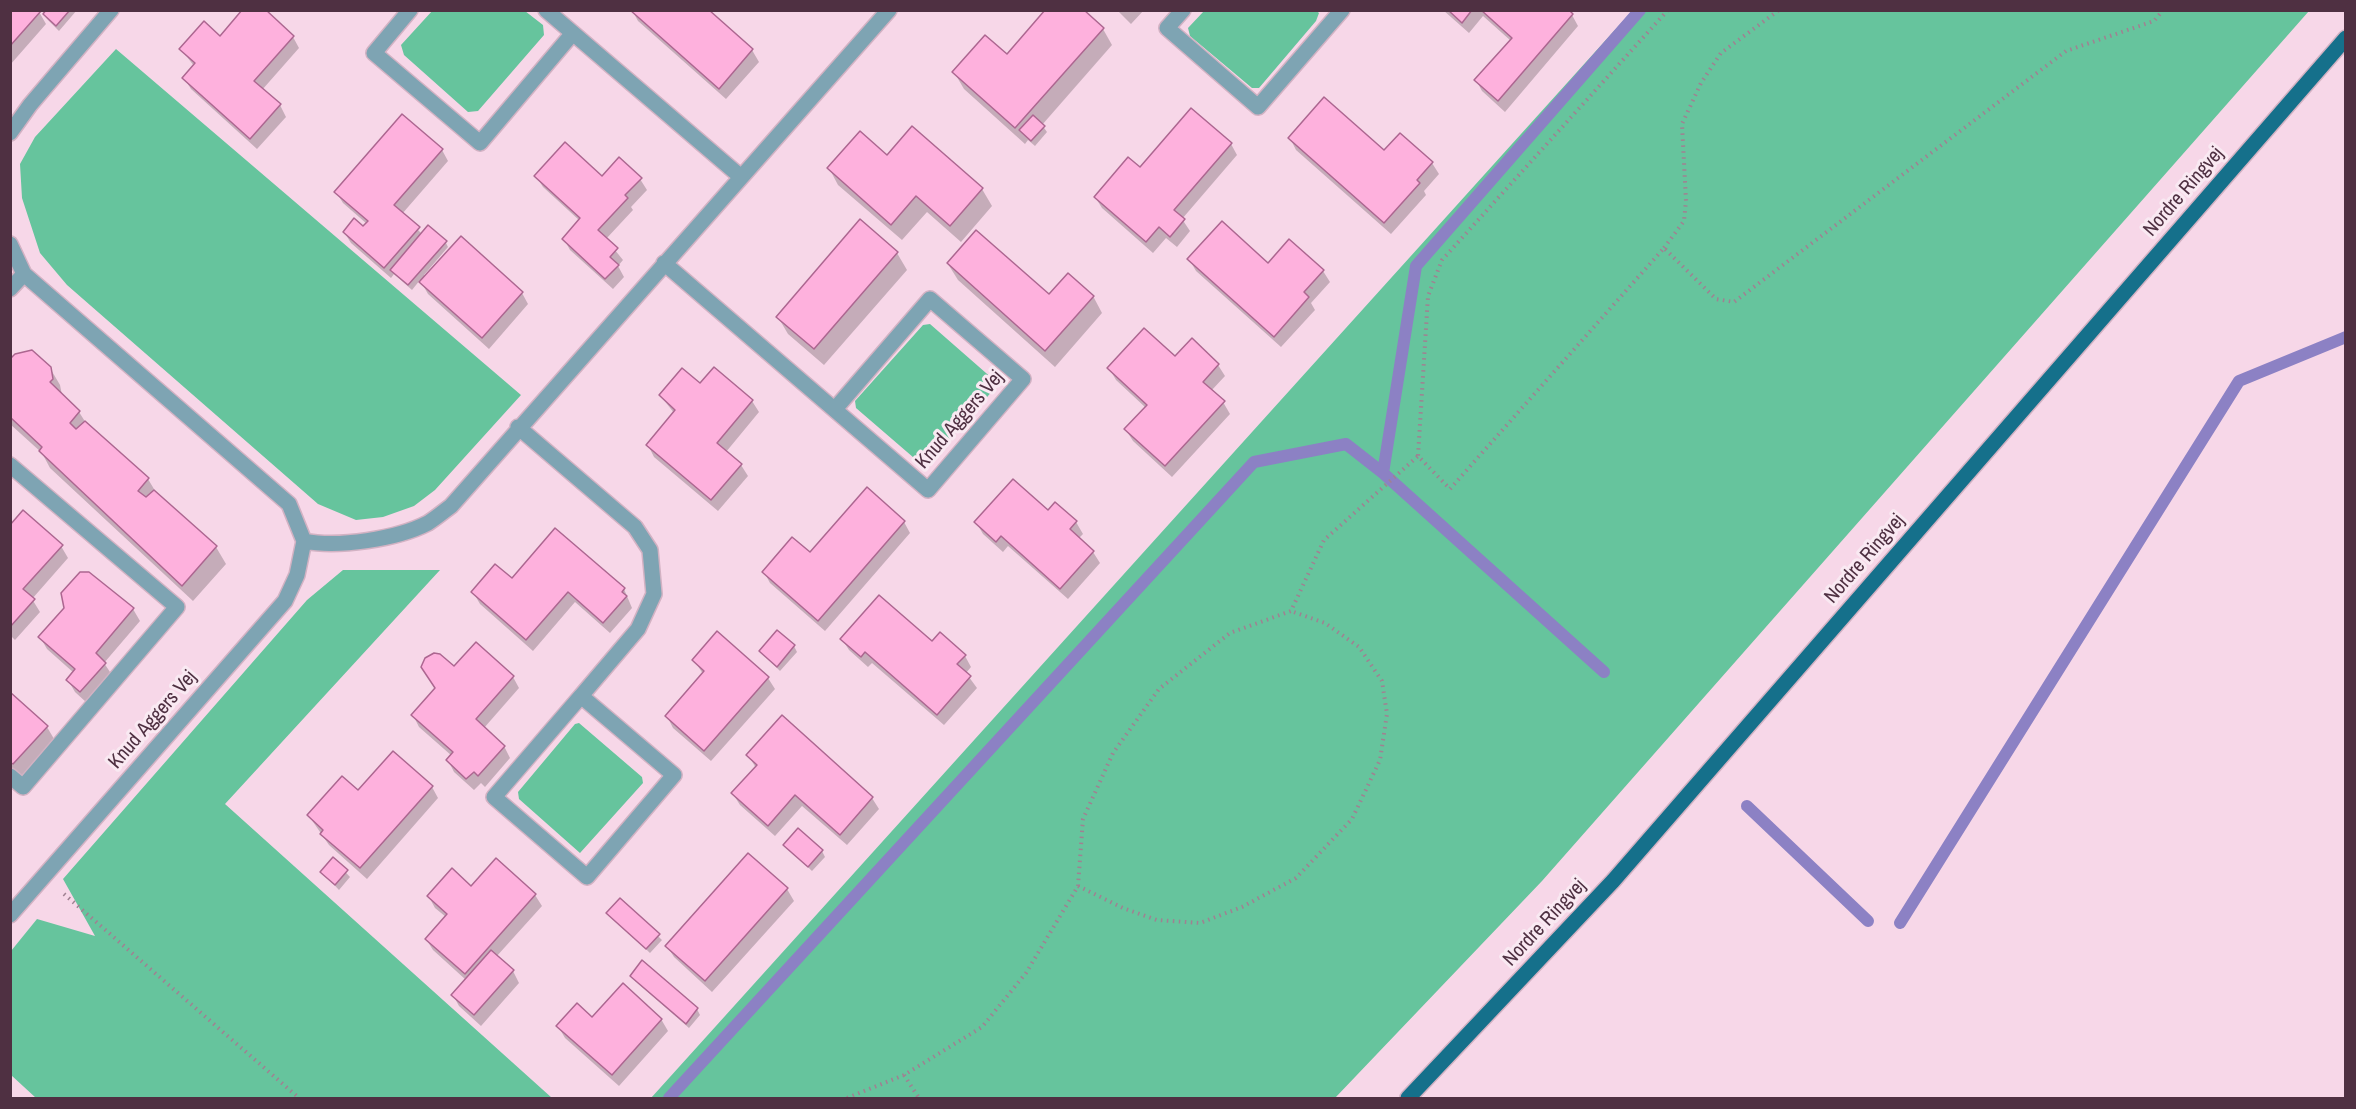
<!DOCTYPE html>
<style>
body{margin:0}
#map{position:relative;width:2356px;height:1109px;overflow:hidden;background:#f7d7e8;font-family:"Archivo Narrow",sans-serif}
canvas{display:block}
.frame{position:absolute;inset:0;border:12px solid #4f3042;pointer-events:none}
</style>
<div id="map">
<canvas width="2356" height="1109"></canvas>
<div class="frame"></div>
</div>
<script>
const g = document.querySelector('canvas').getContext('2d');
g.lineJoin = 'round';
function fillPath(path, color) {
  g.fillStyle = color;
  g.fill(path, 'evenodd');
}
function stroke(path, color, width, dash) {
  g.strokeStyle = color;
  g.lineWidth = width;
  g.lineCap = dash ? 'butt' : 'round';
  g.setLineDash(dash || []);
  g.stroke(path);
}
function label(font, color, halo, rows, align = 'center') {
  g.font = font + ' "Archivo Narrow",sans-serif';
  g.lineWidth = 6;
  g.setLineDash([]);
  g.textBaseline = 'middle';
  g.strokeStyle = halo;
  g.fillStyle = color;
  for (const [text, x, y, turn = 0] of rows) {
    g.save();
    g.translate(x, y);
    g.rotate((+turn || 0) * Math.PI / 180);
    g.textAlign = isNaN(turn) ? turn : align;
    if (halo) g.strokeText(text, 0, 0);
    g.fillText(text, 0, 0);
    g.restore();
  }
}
const green = new Path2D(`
 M433 10 525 11 543 25 544 35 478 111 468 112 404 55 401 45Z
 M1316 10 1319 13 1316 21 1259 88H1252L1190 36 1188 28 1204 11Z
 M1632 11H2309L1542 881 1335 1098H651Z
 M116 49 521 395 435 490 414 506 383 517 356 520 318 504 67 285 40 253 22 198 20 164 35 137Z
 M930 324 994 380 995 388 928 464H921L856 408 855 401 923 325Z
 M343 570H440L225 804 552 1098H36L11 1075V951L37 919 95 936 63 879 307 600Z
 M579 723 642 777 643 783 580 853 519 799 518 792 575 724Z`);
const shadow = new Path2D(`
 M10 10H38L46 24 10 65Z
 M48 10H77L59 31 48 20 44 15Z
 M632 10H707L752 50 759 62 726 99 638 21Z
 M1117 10H1144L1131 24Z
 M1443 10H1533L1572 15 1578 26 1505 112 1482 91 1476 80 1511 41 1483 16 1469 33Z
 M1103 29 1112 45 1042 125 1047 132 1035 146 1028 140 1025 144 964 89 954 72Z
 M293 37 299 48 262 90 280 105 286 117 257 149 191 89 184 78 194 66 181 49 220 38Z
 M1400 135 1432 163 1439 174 1424 191 1426 195 1391 234 1296 150 1290 138 1384 152Z
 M1231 144 1237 155 1182 219 1190 231 1177 247 1166 238 1153 253 1102 208 1095 197 1140 169Z
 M442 150 448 161 402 214 422 234 445 241 448 247 424 275 426 277 522 293 528 304 489 349 428 294 420 280 412 290 394 274 391 278 351 243 344 232 363 228 367 224 343 203 336 192Z
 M887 157 982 189 992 206 961 242 927 212 902 240 838 185 829 168Z
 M536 176 640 179 647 190 631 207 633 210 606 239 623 260 618 266 624 277 613 289 570 250 564 239 580 221 543 187Z
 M897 253 907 270 824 365 788 334 778 317Z
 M1189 259 1323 271 1330 282 1311 303 1315 310 1281 347 1196 271Z
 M948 264 1049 297 1093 296 1102 313 1055 367 958 280Z
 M1175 359 1218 365 1225 376 1211 391 1223 402 1230 414 1172 477 1133 441 1126 430 1146 408 1116 380 1109 368Z
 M10 361 50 368 60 385 62 395 79 412 86 423 148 479 157 494 216 547 226 564 193 601 50 468 42 453 10 424Z
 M700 385 752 401 759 412 726 452 741 465 748 476 718 511 654 457 648 445 674 413 660 395Z
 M1055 504 1076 522 1083 534 1078 539 1093 552 1100 563 1068 599 1008 546 1003 552 983 534 976 522 1048 512Z
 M904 522 910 533 825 631 770 583 764 572Z
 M10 527 61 546 68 558 32 599 40 612 15 640 10 635Z
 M555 530 624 589 632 608 610 633 575 602 533 651 480 604 473 592 512 580Z
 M89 573 133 609 140 621 104 663 112 675 87 703 75 692 68 680 74 673 47 649 40 637 65 609Z
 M842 639 932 643 965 656 971 667 966 673 977 688 944 725 872 663 868 667 849 650Z
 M794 646 797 652 780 671 761 652Z
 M694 660 768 678 775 689 711 761 673 728 667 716 703 674Z
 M454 668 513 677 519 688 484 728 504 746 510 758 485 787 481 783 474 790 454 772 448 760 452 756 419 727 413 715Z
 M10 694 47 727 57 744 23 780 10 769Z
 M748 755 872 798 879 809 847 845 802 806 775 836 740 805 733 794 756 768Z
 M432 787 438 798 367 879 329 845 309 816 358 792Z
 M785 845 822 851 825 857 812 871Z
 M748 855 787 889 794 901 712 992 674 957 667 946Z
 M333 859 350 877 339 890 322 872Z
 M472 888 535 895 542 906 496 957 513 971 519 983 481 1026 459 1006 453 995 466 980 433 950 426 939 446 917 435 908 429 897Z
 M620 900 662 940 650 953 608 913Z
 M643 962 697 1009 700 1015 689 1028 635 981 632 976Z
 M661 1019 668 1031 619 1086 565 1038 558 1026Z`);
const stream = new Path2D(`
 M1383 473 1416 266 1640 10
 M1747 806 1868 921
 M1900 923 2239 381 2346 337
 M669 1098 1254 462 1346 444 1383 473 1604 672`);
const building = new Path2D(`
 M10 10 41 11 10 46Z
 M46 10H70L56 26 43 14Z
 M242 10H266L294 36 254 81 281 104 250 139 182 78 195 63 179 49 204 21 220 36Z
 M630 10H709L753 49 719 89Z
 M1045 10H1084L1104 28 1015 128 952 72 985 35 1007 54Z
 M1448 10H1472L1462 23Z
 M1481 10H1569L1573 14 1498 101 1474 80 1512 38Z
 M1324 97 1384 150 1400 133 1433 162 1417 180 1420 183 1384 223 1288 138Z
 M1191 108 1232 143 1174 210 1185 219 1170 237 1159 227 1146 242 1094 197 1128 157 1140 167Z
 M402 114 443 149 394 205 420 227 384 268 343 232 354 218 363 226 368 221 334 192Z
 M1033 115 1045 126 1031 141 1019 130Z
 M912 126 983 188 950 226 916 196 891 225 827 168 860 131 887 155Z
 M565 142 602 176 619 157 642 178 625 195 628 198 598 230 618 248 610 257 619 265 605 279 562 239 580 218 534 176Z
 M860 219 898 252 814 349 776 317Z
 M1222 221 1268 263 1289 239 1324 270 1304 292 1309 297 1274 337 1187 259Z
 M428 225 447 241 408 285 390 270Z
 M976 230 1049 294 1068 273 1094 296 1045 351 947 263Z
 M461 236 523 292 482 338 419 282Z
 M1144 328 1175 356 1192 338 1219 364 1203 382 1225 401 1165 466 1124 429 1147 405 1107 368Z
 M32 350 51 367 53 379 50 382 80 411 70 423 76 429 85 421 149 478 138 491 146 497 154 490 217 546 182 586 39 451 42 447 10 417V359L15 354Z
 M714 367 753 400 717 443 742 464 711 500 646 445 675 410 659 395 682 368 700 383Z
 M1013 479 1048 510 1055 502 1077 521 1070 529 1094 551 1060 589 1001 536 996 542 974 522Z
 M867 487 905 521 818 621 762 572 792 537 810 552Z
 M23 510 63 545 23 589 35 599 10 627V525Z
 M555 528 625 588 622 592 627 596 603 623 568 592 526 640 471 592 495 564 512 578Z
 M80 572H89L134 608 96 653 106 663 80 692 66 680 75 669 38 637 64 608 61 593Z
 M879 595 932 641 940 632 966 655 957 664 971 676 937 715 865 652 861 657 840 639Z
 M777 630 795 645 777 667 759 651Z
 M717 631 769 677 704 751 665 716 704 671 692 660Z
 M476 642 514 676 476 719 505 746 478 776 474 772 466 779 446 760 453 752 411 715 435 688 421 667 425 658 434 653 440 654 454 666Z
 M10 692 48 726 13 764 10 762Z
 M782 715 873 797 840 835 795 795 768 826 731 793 757 765 746 755Z
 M393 751 433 786 360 868 320 834 323 830 307 815 342 776 358 790Z
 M798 828 823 850 808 867 783 845Z
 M748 853 788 888 705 981 665 946Z
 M333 857 348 870 335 885 320 872Z
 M496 858 536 894 465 974 425 939 447 914 427 896 452 868 471 886Z
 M620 898 660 934 646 949 606 913Z
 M491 950 514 970 474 1015 451 995Z
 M642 960 698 1008 686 1024 630 976Z
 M623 983 662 1019 612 1075 556 1026 577 1003 592 1017Z`);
const path = new Path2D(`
 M1668 10 1442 260 1428 296 1418 456 1450 489 1664 248 1716 299 1734 302 2066 51 2154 21 2163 10
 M1664 248 1684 221 1686 201 1682 124 1701 83 1721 53 1779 10
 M1078 886 1123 908 1157 920 1200 923 1242 907 1296 878 1352 819 1380 760 1387 714 1382 681 1359 647 1325 623 1291 611
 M64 894 299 1098
 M904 1075 919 1098
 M847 1098 904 1075 982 1027 1026 973 1078 886 1083 819 1113 753 1159 689 1230 633 1291 611 1324 540 1418 456`);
const minor = new Path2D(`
 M410 10 374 53 480 143 573 33
 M546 10 741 177
 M1183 10 1167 28 1258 107 1342 10
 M10 133 30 105 111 10
 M10 244 24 274 289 504 304 541 297 575 285 601 10 915
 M664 263 928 490 1023 379 930 299 835 409
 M10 289 24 274
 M518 427 635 527 650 550 654 594 638 629 581 696 674 775 587 877 494 797 581 696
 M10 465 177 607 23 787 10 776
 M304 541C338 548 397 539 428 523 436 518 443 512 451 506L889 10`);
const major = new Path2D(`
 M1408 1098 1613 881 2346 38`);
const streetNames = [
 ["Nordre Ringvej",2184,192,-49],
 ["Knud Aggers Vej",960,420,-49],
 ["Nordre Ringvej",1865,559,-49],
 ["Knud Aggers Vej",153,720,-49],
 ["Nordre Ringvej",1545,923,-47]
];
fillPath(green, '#66c49d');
fillPath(shadow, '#0003');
stroke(stream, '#8c81c4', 12);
fillPath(building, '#feb1dd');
stroke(building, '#ac6690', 1.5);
stroke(minor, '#d2b2c3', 18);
stroke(major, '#d2b2c3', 18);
stroke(path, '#a08192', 4, [1.5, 4.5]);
stroke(minor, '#7ea4b3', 15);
stroke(major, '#15708b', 15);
label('20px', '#4f3042', '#f9e9f2', streetNames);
</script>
